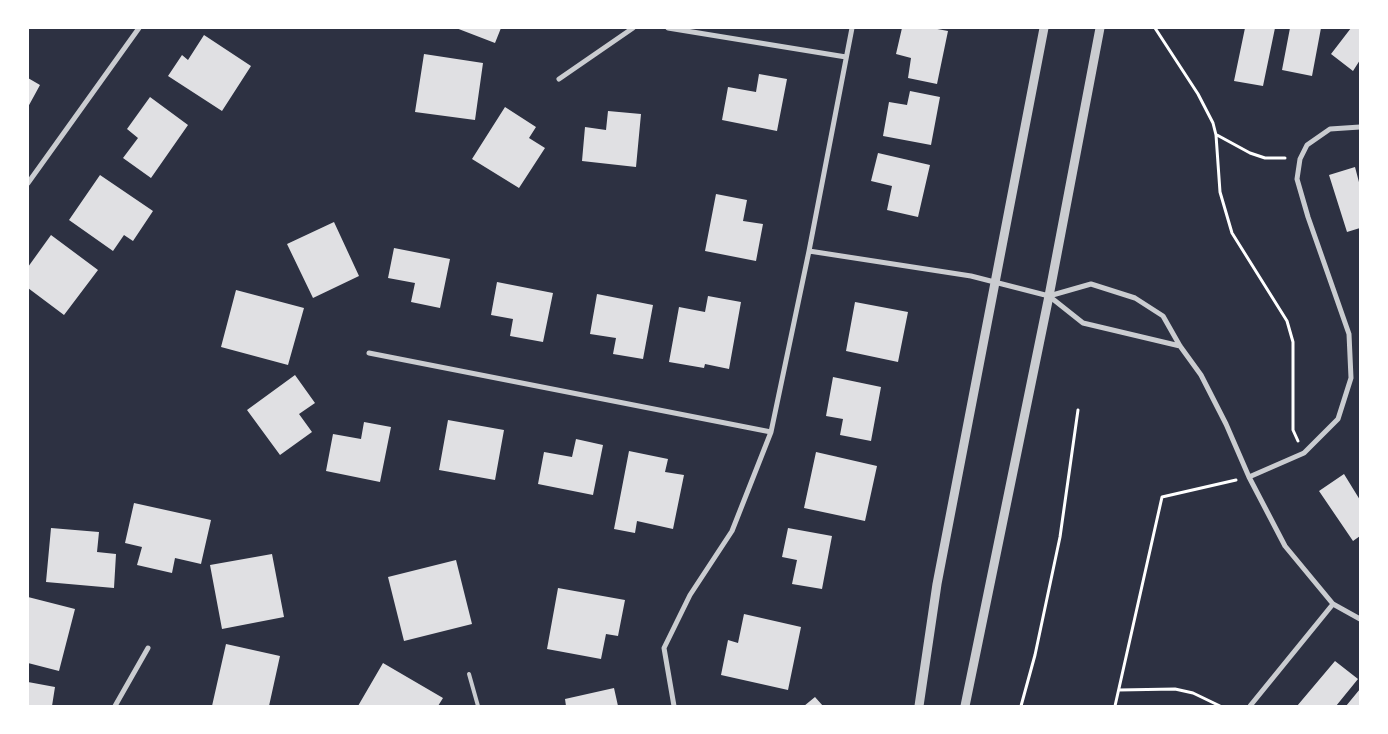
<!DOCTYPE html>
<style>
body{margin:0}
#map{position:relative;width:1388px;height:734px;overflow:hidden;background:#2d3142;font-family:Inter,sans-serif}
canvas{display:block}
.frame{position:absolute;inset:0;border:29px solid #fff;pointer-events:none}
</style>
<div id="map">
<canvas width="1388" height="734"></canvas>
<div class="frame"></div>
</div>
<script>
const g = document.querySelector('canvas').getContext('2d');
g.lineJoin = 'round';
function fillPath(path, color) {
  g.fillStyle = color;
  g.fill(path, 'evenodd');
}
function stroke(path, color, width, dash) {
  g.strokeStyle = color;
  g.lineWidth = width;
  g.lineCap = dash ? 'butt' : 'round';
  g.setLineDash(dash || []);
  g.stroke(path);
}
const building = new Path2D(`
 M456 28H501L495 43Z
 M902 28H932L948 31 937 84 908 78 911 58 896 54Z
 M1245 28H1275L1263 86 1234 81Z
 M1290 28H1321L1312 76 1282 70Z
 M1351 28H1360V60L1353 71 1331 54Z
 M204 35 251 66 222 111 168 76 182 55 188 60Z
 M424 54 483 63 475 120 415 112Z
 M759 74 787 79 777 131 722 120 728 87 756 92Z
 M28 78 40 85 28 107Z
 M910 91 940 97 931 145 883 136 889 102 907 105Z
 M150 97 188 125 151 178 123 158 138 138 127 129Z
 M505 107 536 127 529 138 545 148 519 188 472 159Z
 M608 111 641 114 636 167 582 161 585 127 606 130Z
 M878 153 930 165 918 217 887 210 892 186 871 181Z
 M1355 167 1360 186V228L1347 232 1329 175Z
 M100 175 153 211 133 241 124 235 113 251 69 220Z
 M716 194 747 200 743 221 763 224 756 261 705 251Z
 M334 222 359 276 313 298 287 244Z
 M51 235 98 270 64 315 28 288V267Z
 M394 248 450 259 440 308 411 302 415 283 388 278Z
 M497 282 553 293 543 342 510 336 513 319 491 315Z
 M236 290 304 308 288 365 221 347Z
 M597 294 653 305 643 359 613 354 616 338 590 334Z
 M708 296 741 302 729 369 705 364 704 368 669 362 679 307 705 312Z
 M855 302 908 312 898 362 846 351Z
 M295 375 315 403 299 414 312 432 280 455 247 410Z
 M833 377 881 387 871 441 840 435 843 419 826 416Z
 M448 420 504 430 495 480 439 470Z
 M364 422 391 427 380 482 326 471 333 434 361 439Z
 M576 439 603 445 593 495 538 484 544 452 572 457Z
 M629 451 668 459 665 472 684 475 673 529 637 521 635 533 614 529Z
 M816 452 877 466 865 521 804 508Z
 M1344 474 1360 500V536L1353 541 1319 491Z
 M134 503 211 520 201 564 175 558 172 573 137 565 142 547 125 543Z
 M51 528 99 532 97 552 116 554 114 588 46 582Z
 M788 528 832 536 822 589 792 584 797 560 782 557Z
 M272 554 284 617 222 629 210 565Z
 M456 560 472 624 404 641 388 577Z
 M558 588 625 600 618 636 606 634 601 659 547 649Z
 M28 597 75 609 59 671 28 663Z
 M744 614 801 627 788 690 721 675 728 640 738 643Z
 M226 644 280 656 269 706H212Z
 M1335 661 1358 679 1336 706H1297Z
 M383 663 443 698 438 706H358Z
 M28 682 55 687 52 706H28Z
 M614 688 618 706H566L565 699Z
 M1360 689V706H1346Z
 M815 697 823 706H804Z`);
const path = new Path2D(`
 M1155 28 1198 94 1213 123 1216 135 1220 192 1232 233 1287 321 1293 342V430L1298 441
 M1217 135 1250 153 1265 158H1285
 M1119 690 1175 689 1193 693 1220 706
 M1021 706 1035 655 1060 537 1078 410
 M1115 706 1162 497 1236 480`);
const service = new Path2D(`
 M469 674 478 706`);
const minor = new Path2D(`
 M668 28 846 57
 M559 79 633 28
 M28 183 139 28
 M809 251 971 276 1049 296 1083 323 1180 346
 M1049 296 1091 284 1135 298 1163 316 1180 346 1201 375 1226 424 1249 477 1285 546 1333 604 1360 619
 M369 353 771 432
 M1249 477 1304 453 1338 419 1351 378 1349 334 1308 217 1297 179 1300 159 1307 145 1330 129 1360 127
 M115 706 148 648
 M674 706 664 648 690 595 732 531 771 432 809 251 852 28
 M1250 706 1333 604`);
const tertiary = new Path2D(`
 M919 706 937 584 1044 28
 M965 706 1049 296 1100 28`);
fillPath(building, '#e0e0e3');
stroke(path, '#fff', 3);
stroke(service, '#caccd0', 4);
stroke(minor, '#caccd0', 5);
stroke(tertiary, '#caccd0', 9);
</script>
